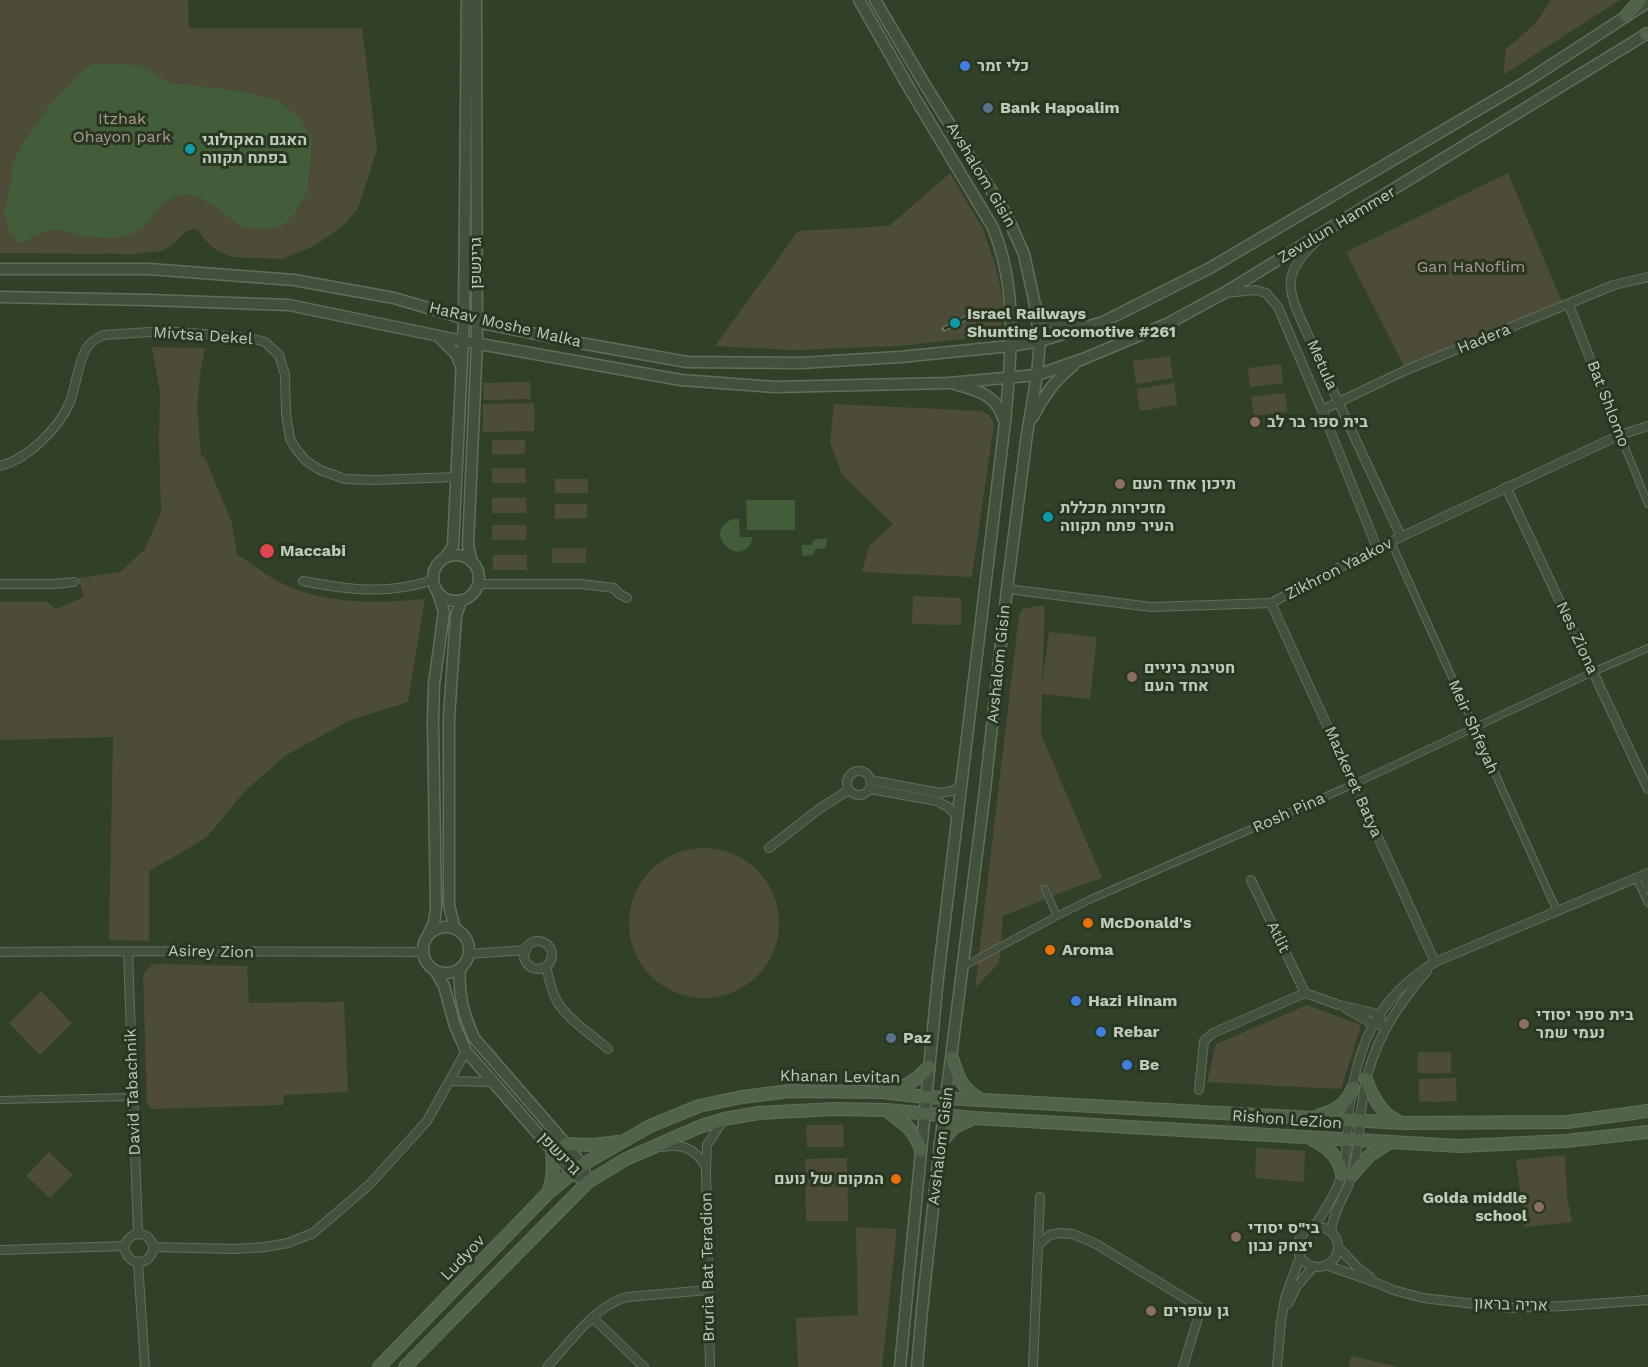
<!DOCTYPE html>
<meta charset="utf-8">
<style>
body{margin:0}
canvas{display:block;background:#304029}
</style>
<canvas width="1648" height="1367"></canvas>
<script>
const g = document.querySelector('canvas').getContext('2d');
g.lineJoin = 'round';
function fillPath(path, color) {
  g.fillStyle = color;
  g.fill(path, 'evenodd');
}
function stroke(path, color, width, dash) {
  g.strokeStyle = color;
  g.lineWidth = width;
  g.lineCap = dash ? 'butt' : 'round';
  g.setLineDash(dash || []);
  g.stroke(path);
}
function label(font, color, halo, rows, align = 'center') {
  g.font = font + ' "Work Sans",Heebo,sans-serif';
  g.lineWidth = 6;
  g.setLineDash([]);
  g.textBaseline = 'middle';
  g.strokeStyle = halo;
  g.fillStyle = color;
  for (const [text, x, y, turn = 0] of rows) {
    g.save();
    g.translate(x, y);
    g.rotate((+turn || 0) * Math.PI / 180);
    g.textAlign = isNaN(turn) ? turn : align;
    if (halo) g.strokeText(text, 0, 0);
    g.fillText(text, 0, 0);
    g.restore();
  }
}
const green = new Path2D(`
 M0 0H188L189 28H362L377 150 358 208 344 225 316 245 282 259 231 257 215 249 203 238 200 232 195 229 186 231 175 243 162 251 133 254 0 253Z
 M1551 0H1620L1503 75 1506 49 1536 23Z
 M950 173 983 229 995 264 1004 305 999 335 899 346 794 350 715 346 798 231 889 226Z
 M1508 173 1564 307 1406 370 1346 252Z
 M152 347 205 348 200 374 197 406 201 455 205 458 232 523 237 554C253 565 271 579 288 586 330 605 380 603 425 599L408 702 348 721 285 756 246 790 206 838 149 871V941L109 940 113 737 0 740V602H47L56 609 84 597 78 578 120 572 145 549 161 512 159 440 160 392Z
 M1170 356 1173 378 1136 384 1133 361Z
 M1281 364 1283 383 1250 387 1248 368Z
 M530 382 531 399 484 400 483 383Z
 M1174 383 1177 405 1140 411 1137 389Z
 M1285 393 1287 412 1254 416 1251 397Z
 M534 403V431L483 432V404Z
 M834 404 981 411 989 415 994 424 972 577 862 572 869 546 893 524 842 475 830 442Z
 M492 440H525V454L492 455Z
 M492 468H525L526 483H492Z
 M555 479H588V493H555Z
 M492 498H526V513H492Z
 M555 504H587V518L555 519Z
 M492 525H526V540H492Z
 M552 548H586V563H552Z
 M493 555H527V570H493Z
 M913 596 961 598V625L912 624Z
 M1043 605 1045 612 1042 685 1049 632 1097 637 1090 699 1042 694 1041 734 1102 878 1065 891 1003 916 999 963 975 988 1019 615 1023 609Z
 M629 923a75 75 0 1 1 150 0a75 75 0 1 1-150 0Z
 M152 964 247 966 249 1003 344 1002 348 1092 284 1095 283 1105 152 1109 147 1104 143 974Z
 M41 991 72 1023 40 1055 9 1023Z
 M1307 1005 1361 1025 1341 1089 1207 1082 1216 1044Z
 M1418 1052H1451V1073H1418Z
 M1456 1078 1457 1101 1419 1102V1079Z
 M806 1125H843L844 1147H807Z
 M1256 1148 1305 1151 1304 1182 1255 1178Z
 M49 1152 73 1175 50 1198 26 1176Z
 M1565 1155 1567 1196 1572 1222 1525 1227 1516 1160Z
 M847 1158 848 1221H806L805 1159Z
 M856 1227 897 1229 882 1367H798L796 1318 858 1315Z
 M1351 1356 1399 1367H1349Z`);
const water = new Path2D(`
 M94 64 136 65 149 70 170 83 239 91 279 101 300 119 312 141 307 192 295 213 284 224 274 229H253L240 226 216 207 201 198 187 194 172 198 160 207 143 228 128 235 115 238 83 237 59 229 43 232 23 242H18L11 236 4 211 12 176 11 166 23 143 51 104 81 72Z
 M746 500H795V530H747Z
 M733 519H739L740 537H753C744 573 698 533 733 519Z
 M827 538 826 548 816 549 813 555 802 556V545H812L813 540Z`);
const pedestrian = new Path2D(`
 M1620 435 1648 504
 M1391 542 1557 911
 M1643 875 1648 889
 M1636 878 1648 903
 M1045 889 1057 916
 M964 966 1057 916 1091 899 1354 784 1593 672 1648 648
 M0 1100 133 1097`);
const minor = new Path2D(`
 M1320 238C1308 249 1294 262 1291 279 1288 299 1306 329 1314 348 1342 412 1372 474 1401 537
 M1225 293 1256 290 1266 293 1278 307 1322 410 1377 548
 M1569 305 1620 435
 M1322 410 1406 370 1614 285 1648 277
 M0 466C28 459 59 428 70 402 76 385 78 364 86 349 90 342 97 338 104 335L166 331 250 338 265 342 279 355 285 375 286 413 290 439 296 449 306 461 320 470 345 479 375 480 456 477
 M1506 487 1648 789
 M303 581C348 590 388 595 433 580
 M0 584H53L74 582
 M478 584H581L614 588 619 594 627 598
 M1007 589 1151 607 1271 603 1377 548 1620 435 1648 426
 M1271 603 1435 962
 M847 783a12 12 0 1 1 24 0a12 12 0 1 1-24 0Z
 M870 780 940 793 952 791 962 784
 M870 789 937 801 948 807 958 818
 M769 848 819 809 849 790
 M1251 880 1305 993
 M524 955a14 14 0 1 1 28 0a14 14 0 1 1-28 0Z
 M128 951 138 1234
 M0 952 128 951 423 952
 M469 954 526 950
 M546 966C549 979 551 992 558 1003 570 1021 592 1035 608 1049
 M1345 1008 1373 1024 1386 1026
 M450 1081 493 1082
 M1199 1090 1204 1041 1213 1033 1305 993 1339 1005 1374 1013 1378 1015 1381 1019
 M662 1147C683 1144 694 1147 706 1167
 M1314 1227C1324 1211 1336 1194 1342 1175 1347 1157 1347 1138 1348 1120 1355 1051 1373 1000 1435 962L1648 873
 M1298 1247a20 20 0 1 1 40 0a20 20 0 1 1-40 0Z
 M1331 1232C1333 1210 1347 1194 1353 1172 1359 1146 1359 1118 1364 1091 1372 1044 1396 1007 1427 971
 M125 1248a14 14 0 1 1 28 0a14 14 0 1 1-28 0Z
 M1038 1245 1050 1235 1060 1233 1073 1234 1096 1244 1201 1308 1183 1367
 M154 1247 235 1249 265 1247 288 1243 313 1233 369 1185 427 1121 466 1051
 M1338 1247 1358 1268 1370 1277
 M0 1250 125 1246
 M138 1263 145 1367
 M1326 1265 1377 1283 1393 1290 1423 1298 1510 1308 1565 1306 1648 1300
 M1288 1304 1297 1286 1314 1266
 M593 1318 644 1367
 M547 1367C568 1344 597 1304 627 1297L708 1290
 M710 1367 706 1171 707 1145 724 1119
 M1033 1367 1040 1197
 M1277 1367 1281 1321 1285 1298 1300 1257`);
const tertiary = new Path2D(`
 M859 0 912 93 992 226C1019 288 1011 357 1005 422L938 978 900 1367
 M875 0 925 85 1006 214 1024 254 1034 300 1040 341 1037 375 1027 434 1007 589 985 790 940 1144 922 1310 917 1367
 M0 269H149L294 280 394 298 476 322 580 343 687 362 801 363 900 357 1010 346 1040 341 1103 322 1210 268 1527 81 1648 2
 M0 297 149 300 289 305 463 341 681 380 775 387 949 383 1037 375 1083 359 1169 323 1224 293 1648 33
 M1036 306C1045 327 1062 325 1081 324
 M438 336 456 354 461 366
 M955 384C976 391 995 393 1003 418
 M1033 417C1043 397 1055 379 1073 366
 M433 578a23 23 0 1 1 46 0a23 23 0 1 1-46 0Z
 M445 558 453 546 464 318 467 0
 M472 562 468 545 477 343 476 0
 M423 950a23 23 0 1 1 46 0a23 23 0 1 1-46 0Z
 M455 929 449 905V717L456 616 461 601
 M428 935 434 923 436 908 433 723 434 684 444 612 438 593
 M460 970C458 995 464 1015 474 1038L566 1144 582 1165 585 1173
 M436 972 444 986 455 1026 466 1051 572 1173 588 1182`);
const secondary = new Path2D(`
 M1626 16 1640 0
 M1646 34H1648
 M952 1058C959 1080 962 1088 981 1100
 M1366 1079C1372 1096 1381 1114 1398 1121
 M890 1090C907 1087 917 1079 929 1067
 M886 1110C904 1124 913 1127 921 1150
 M1318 1116C1335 1111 1346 1105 1353 1088
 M1313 1140C1329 1148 1339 1157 1342 1175
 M566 1144 592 1145 618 1142
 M940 1144 953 1128 974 1118
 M1352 1175 1369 1156 1389 1143
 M548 1193C554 1178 553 1165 552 1150
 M379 1367 548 1193 582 1165 650 1126 699 1106 742 1097 790 1091 881 1092 926 1097 982 1100 1405 1123 1567 1122 1648 1111
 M405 1367 588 1182 626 1159 699 1127 724 1119 759 1113 834 1109 886 1110 974 1118 1460 1146 1566 1141 1648 1132`);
const rail = new Path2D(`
 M944 329 966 318`);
const markers = [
 [965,66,6,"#3f7fe0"],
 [988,108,6,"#5c6f8a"],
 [190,149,6,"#0f9aa8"],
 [955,323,6,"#0f9aa8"],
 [1255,422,6,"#8d6e63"],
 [1120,484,6,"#8d6e63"],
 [1048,517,6,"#0f9aa8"],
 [267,551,8,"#e0444e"],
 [1132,677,6,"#8d6e63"],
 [1088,923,6,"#e8710a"],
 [1050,950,6,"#e8710a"],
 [1076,1001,6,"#3f7fe0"],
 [1524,1024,6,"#8d6e63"],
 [1101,1032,6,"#3f7fe0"],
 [891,1038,6,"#5c6f8a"],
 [1127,1065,6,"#3f7fe0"],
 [896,1179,6,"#e8710a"],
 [1539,1207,6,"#8d6e63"],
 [1236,1237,6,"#8d6e63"],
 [1151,1311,6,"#8d6e63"]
];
const poiNames = [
 ["כלי זמר",977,66],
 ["Bank Hapoalim",1000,108],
 ["האגם האקולוגי",202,140],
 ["בפתח תקווה",202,158],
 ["Israel Railways",967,314],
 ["Shunting Locomotive #261",967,332],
 ["בית ספר בר לב",1267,422],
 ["תיכון אחד העם",1132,484],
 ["מזכירות מכללת",1060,508],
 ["העיר פתח תקווה",1060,526],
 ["Maccabi",280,551],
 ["חטיבת ביניים",1144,668],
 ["אחד העם",1144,686],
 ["McDonald's",1100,923],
 ["Aroma",1062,950],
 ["Hazi Hinam",1088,1001],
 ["בית ספר יסודי",1536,1015],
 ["נעמי שמר",1536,1033],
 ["Rebar",1113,1032],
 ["Paz",903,1038],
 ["Be",1139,1065],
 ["המקום של נועם",884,1179,"right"],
 ["Golda middle",1527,1198,"right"],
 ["school",1527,1216,"right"],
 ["בי\"ס יסודי",1248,1228],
 ["יצחק נבון",1248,1246],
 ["גן עופרים",1163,1311]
];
const parkNames = [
 ["Itzhak",122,119],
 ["Ohayon park",122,137],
 ["Gan HaNoflim",1471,267]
];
const streetNames = [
 ["Avshalom Gisin",981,175,59],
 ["Zevulun Hammer",1337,225,-31],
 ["גרינשפן",476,263,-90],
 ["HaRav Moshe Malka",505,325,13],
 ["Mivtsa Dekel",203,336,4],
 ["Hadera",1484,339,-22],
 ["Metula",1322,365,66],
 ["Bat Shlomo",1608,404,69],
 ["Zikhron Yaakov",1339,569,-27],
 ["Nes Ziona",1577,638,65],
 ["Avshalom Gisin",999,664,-84],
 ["Meir Shfeyah",1473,727,66],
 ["Mazkeret Batya",1353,782,66],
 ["Rosh Pina",1289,813,-24],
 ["Atlit",1278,937,64],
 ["Asirey Zion",211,952,1],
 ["Khanan Levitan",840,1077,1],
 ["David Tabachnik",133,1092,-92],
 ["Rishon LeZion",1287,1120,4],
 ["Avshalom Gisin",941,1146,-83],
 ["גרינשפן",559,1154,46],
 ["Ludyov",463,1258,-46],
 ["Bruria Bat Teradion",708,1267,-91],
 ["אריה בראון",1511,1305,2]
];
fillPath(green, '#4d4c38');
fillPath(water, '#425d38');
stroke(pedestrian, '#616e5b', 8);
stroke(minor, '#616e5b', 10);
stroke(tertiary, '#616e5b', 13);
stroke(secondary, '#616e5b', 14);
stroke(pedestrian, '#43503d', 6);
stroke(minor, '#43503d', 8);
stroke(tertiary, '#43503d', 10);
stroke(secondary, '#52634c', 12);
stroke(rail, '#6d7e67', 5);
stroke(rail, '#283622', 3, [9]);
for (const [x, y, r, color] of markers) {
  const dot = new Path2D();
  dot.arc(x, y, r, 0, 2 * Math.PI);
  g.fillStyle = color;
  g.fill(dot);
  stroke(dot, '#283622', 2);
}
label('bold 16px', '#becaba', '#283622', poiNames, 'left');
label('16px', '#ad998f', '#283622', parkNames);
label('16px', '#becaba', '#283622', streetNames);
</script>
